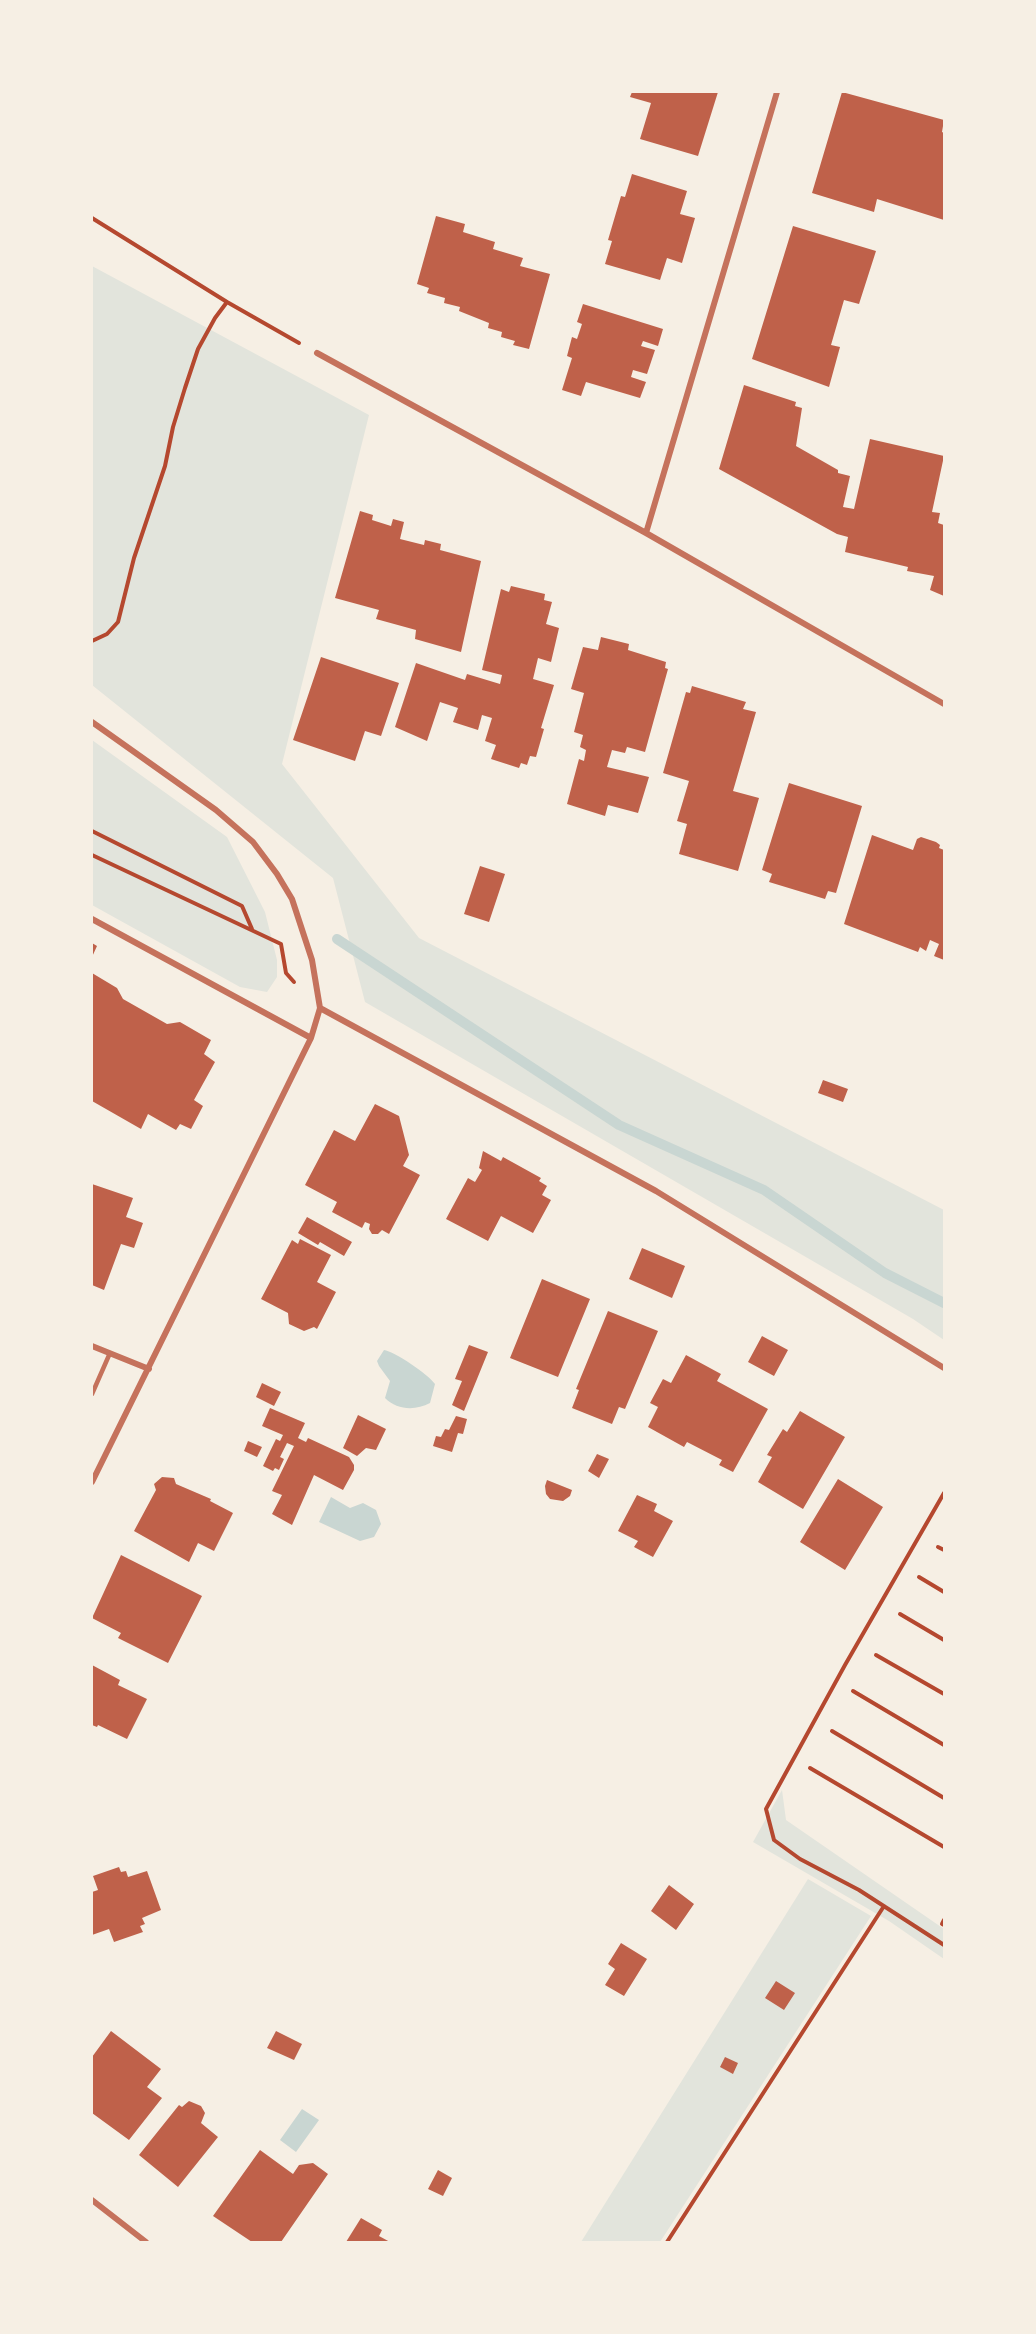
<!DOCTYPE html>
<style>
body{margin:0}
#map{position:relative;width:1036px;height:2334px;overflow:hidden;background:#f6efe4;font-family:Roboto,sans-serif}
canvas{display:block}
.frame{position:absolute;inset:0;border:93px solid #f6efe4;pointer-events:none}
</style>
<div id="map">
<canvas width="1036" height="2334"></canvas>
<div class="frame"></div>
</div>
<script>
const g = document.querySelector('canvas').getContext('2d');
g.lineJoin = 'round';
function fillPath(path, color) {
  g.fillStyle = color;
  g.fill(path, 'evenodd');
}
function stroke(path, color, width, dash) {
  g.strokeStyle = color;
  g.lineWidth = width;
  g.lineCap = dash ? 'butt' : 'round';
  g.setLineDash(dash || []);
  g.stroke(path);
}
const green = new Path2D(`
 M92 266 369 415 282 764 419 938 944 1210V1340L913 1319 365 1002 333 878 92 685Z
 M92 740 227 837 265 912 277 960V977L267 992 240 987 92 905Z
 M782 1790 786 1820 944 1929V1959L889 1921 753 1842Z
 M808 1879 871 1916 660 2242H581Z`);
const water = new Path2D(`
 M384 1350C394 1351 429 1375 435 1384L430 1403C415 1411 397 1410 385 1398L390 1381 379 1366 377 1361Z
 M331 1497 350 1508 363 1503 376 1510 381 1524 374 1537 360 1541 319 1522Z
 M302 2109 319 2120 296 2152 280 2140Z`);
const stream = new Path2D(`
 M337 939 619 1125 764 1190 885 1273 944 1303`);
const building = new Path2D(`
 M632 92H718L698 156 640 139 651 103 630 97Z
 M842 92 944 120 942 132 944 133V220L877 199 874 212 812 193Z
 M632 174 687 191 680 214 695 218 682 263 667 258 660 280 605 264 612 241 608 240 621 196 625 197Z
 M436 216 465 224 463 232 495 242 493 249 523 258 520 266 550 274 529 349 513 345 515 341 501 337 502 332 488 328 489 323 459 311 460 307 444 303 445 298 427 293 429 288 417 284Z
 M793 226 876 251 859 304 844 300 831 345 840 347 829 387 752 359Z
 M583 304 663 329 658 346 643 341 641 346 655 350 647 374 633 370 631 377 646 382 640 398 586 382 581 396 562 390 572 358 567 356 572 337 577 339 582 324 577 322Z
 M744 385 796 402 795 406 802 408 796 446 838 470V473L850 476 843 507 854 509 870 439 944 456 932 512 940 513 938 523 944 525V596L930 590 934 576 907 571 908 567 845 552 848 537 837 534 719 469Z
 M360 511 373 515 372 520 391 526 393 519 404 522 400 539 424 545 425 540 441 544 440 550 481 561 461 652 415 639 416 630 376 619 379 610 335 598Z
 M511 586 545 594 544 600 552 602 546 624 559 628 551 662 538 658 533 679 554 685 541 728 544 729 536 757 530 756 527 765 521 763 519 768 491 759 496 745 485 741 492 718 482 715 478 730 453 722 458 708 440 702 427 741 395 727 416 663 465 680 467 674 500 684 502 675 482 670 501 589 509 592Z
 M601 637 629 644 628 650 666 662 665 668 668 669 645 752 627 747 625 753 612 750 607 767 649 777 638 813 608 805 605 816 567 804 579 759 584 761 586 750 580 747 583 735 574 732 584 693 571 689 583 647 598 650Z
 M321 657 399 683 381 736 365 731 355 761 293 740Z
 M692 686 746 702 743 709 756 712 733 791 759 798 738 871 679 854 687 824 677 821 689 781 663 773 686 692 690 693Z
 M789 783 862 806 836 893 828 891 825 899 769 882 772 874 762 870Z
 M872 835 913 850 917 839 921 837 936 842 940 845 939 848 944 850V960L934 956 939 944 930 940 926 951 920 947 918 952 844 924Z
 M480 866 505 874 489 922 464 914Z
 M92 943 97 946 92 957Z
 M92 973 117 988 123 999 167 1024 180 1022 211 1040 204 1054 215 1062 194 1100 203 1106 191 1129 180 1124 176 1130 148 1114 141 1129 92 1101Z
 M823 1080 848 1089 843 1102 818 1093Z
 M375 1104 399 1116 409 1155 403 1166 420 1175 389 1234 382 1230 378 1234H372L369 1229 370 1224 365 1222 362 1228 332 1212 337 1202 305 1185 334 1130 355 1141Z
 M483 1151 501 1161 503 1157 541 1178 539 1181 547 1186 542 1195 551 1200 533 1233 501 1216 488 1241 446 1219 468 1178 475 1182 482 1170 479 1168Z
 M92 1184 133 1198 126 1217 143 1223 134 1248 121 1244 104 1290 92 1285Z
 M307 1217 352 1242 344 1256 320 1242 318 1245 298 1233Z
 M300 1239 331 1255 317 1282 336 1292 317 1329 314 1327 304 1331 289 1324 288 1313 261 1299 292 1240 298 1244Z
 M642 1248 685 1266 672 1298 629 1279Z
 M542 1279 590 1299 558 1377 510 1358Z
 M608 1311 658 1331 625 1409 619 1407 612 1424 572 1408 579 1390 576 1389Z
 M762 1336 788 1350 774 1376 748 1362Z
 M469 1345 488 1352 464 1411 452 1405 462 1381 455 1379Z
 M686 1355 721 1374 717 1381 768 1409 733 1472 719 1465 722 1460 687 1442 684 1447 648 1427 658 1407 650 1403 663 1379 671 1383Z
 M262 1383 281 1392 274 1406 256 1397Z
 M270 1408 305 1423 298 1438 306 1442 308 1438 349 1457 354 1465V1470L343 1490 314 1475 292 1525 272 1514 282 1495 272 1491 294 1446 287 1443 280 1457 284 1459 279 1470 275 1468 273 1471 263 1466 276 1439 280 1441 283 1435 262 1426Z
 M800 1411 845 1437 803 1509 758 1482 772 1457 767 1455 783 1429 787 1432Z
 M358 1415 386 1429 376 1450 366 1448 357 1456 343 1448Z
 M456 1416 467 1419 463 1434 458 1433 452 1452 433 1446 436 1436 441 1437 445 1429 449 1430Z
 M248 1441 262 1447 257 1457 244 1451Z
 M597 1454 609 1459 599 1478 588 1471Z
 M162 1477 174 1478 176 1484 211 1499 210 1501 233 1513 214 1551 198 1543 189 1562 134 1531 156 1490 154 1484Z
 M838 1479 883 1507 845 1570 800 1542Z
 M547 1480 572 1490 570 1496 563 1501 550 1499 546 1494 545 1486Z
 M637 1495 657 1504 654 1511 673 1521 653 1557 634 1547 638 1541 618 1531Z
 M121 1555 202 1596 168 1663 118 1638 121 1633 92 1618Z
 M92 1665 120 1680 118 1685 147 1699 127 1739 98 1725 97 1727 92 1725Z
 M119 1867 121 1872 126 1871 128 1877 147 1871 161 1910 142 1918 145 1924 140 1926 143 1932 114 1942 109 1929 92 1935V1892L98 1890 93 1876Z
 M669 1885 694 1904 676 1930 651 1911Z
 M621 1943 647 1959 624 1996 605 1985 615 1969 608 1964Z
 M776 1981 795 1993 784 2010 765 1998Z
 M111 2031 161 2069 147 2087 162 2098 129 2140 92 2113V2057Z
 M276 2031 302 2044 294 2060 267 2048Z
 M725 2057 738 2063 733 2074 720 2067Z
 M189 2101 201 2106 205 2113 201 2123 218 2137 178 2187 139 2155 179 2105 182 2107Z
 M260 2150 293 2174 299 2165 313 2163 328 2174 281 2242H252L213 2216Z
 M438 2170 452 2178 443 2196 428 2189Z
 M361 2218 382 2230 379 2236 390 2242H346Z`);
const path = new Path2D(`
 M92 218 227 302 299 343
 M92 641 107 634 118 622 134 558 165 466 173 427 185 388 198 349 215 318 227 302
 M92 831 242 906 252 929
 M92 855 281 944 286 973 294 982
 M944 1493 845 1665 766 1809 774 1840 800 1859 859 1890 944 1945
 M938 1547 944 1550
 M919 1577 944 1592
 M900 1614 944 1640
 M876 1655 944 1694
 M853 1691 944 1745
 M832 1731 944 1798
 M810 1768 944 1847
 M944 1920 942 1924 944 1925
 M667 2242 884 1906`);
const service = new Path2D(`
 M92 1394 110 1353`);
const minor = new Path2D(`
 M317 353 646 533 944 704
 M646 533 777 92
 M92 722 216 810 253 842 277 874 292 899 312 960 320 1008 311 1038 92 1482
 M92 919 311 1038
 M320 1008 656 1191 944 1368
 M92 1346 149 1369
 M92 2200 146 2242`);
fillPath(green, '#e2e4dc');
fillPath(water, '#c9d6d2');
stroke(stream, '#c9d6d2', 10);
fillPath(building, '#bf614a');
stroke(path, '#b5482f', 4);
stroke(service, '#c5725c', 4.5);
stroke(minor, '#c5725c', 6);
</script>
